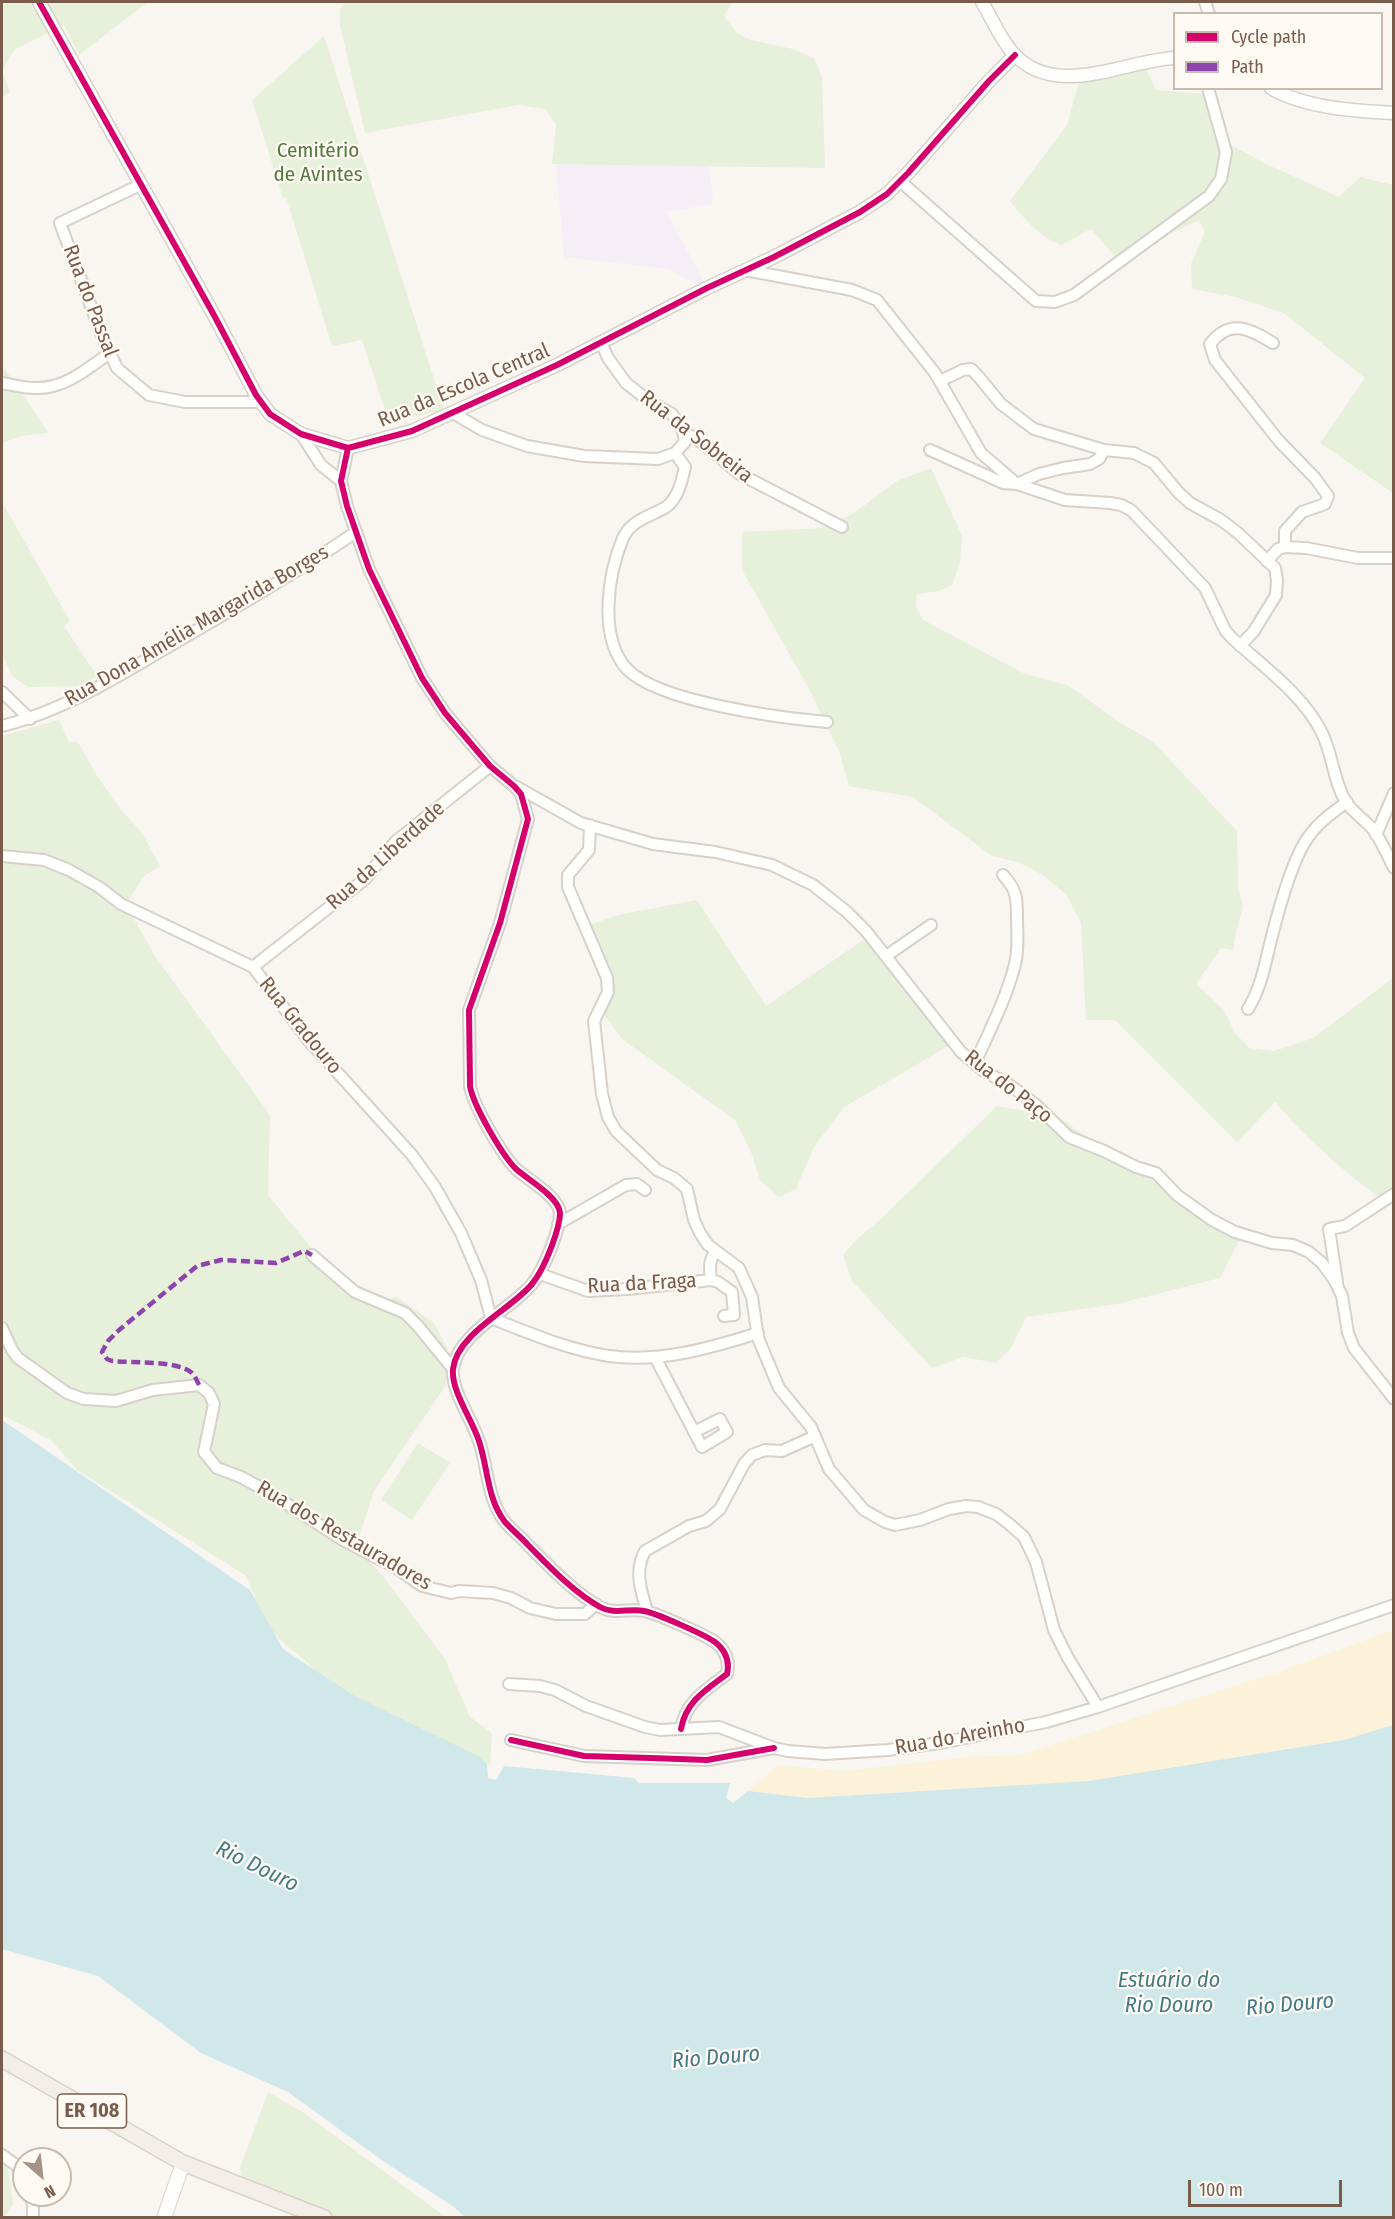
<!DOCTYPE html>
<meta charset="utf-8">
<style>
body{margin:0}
#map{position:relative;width:1395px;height:2219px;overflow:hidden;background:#f9f5f0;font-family:"Fira Sans Condensed",sans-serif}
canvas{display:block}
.frame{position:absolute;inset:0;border:3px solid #7a5c4d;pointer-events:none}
.legend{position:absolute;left:1173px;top:12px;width:210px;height:78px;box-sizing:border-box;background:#fffaf3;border:2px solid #cabbb1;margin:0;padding:8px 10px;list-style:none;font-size:18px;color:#7a5c4d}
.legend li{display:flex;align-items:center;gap:12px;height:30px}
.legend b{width:30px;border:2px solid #cabbb1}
.north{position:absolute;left:12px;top:2147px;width:60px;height:60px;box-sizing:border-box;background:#fffaf3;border:2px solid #cabbb1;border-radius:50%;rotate:152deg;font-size:16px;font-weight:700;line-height:24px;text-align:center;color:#7a5c4d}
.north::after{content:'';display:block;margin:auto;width:21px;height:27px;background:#a69286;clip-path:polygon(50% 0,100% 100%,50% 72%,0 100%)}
.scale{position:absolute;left:1188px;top:2180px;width:154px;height:27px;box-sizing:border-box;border:3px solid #7a5c4d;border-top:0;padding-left:8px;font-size:18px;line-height:21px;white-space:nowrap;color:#7a5c4d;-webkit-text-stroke:4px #fffaf3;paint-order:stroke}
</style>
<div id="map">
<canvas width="1395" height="2219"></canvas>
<div class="frame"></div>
<ul class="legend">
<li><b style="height:8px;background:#d6006c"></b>Cycle path</li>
<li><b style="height:8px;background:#8e44ad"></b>Path</li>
</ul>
<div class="north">N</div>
<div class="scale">100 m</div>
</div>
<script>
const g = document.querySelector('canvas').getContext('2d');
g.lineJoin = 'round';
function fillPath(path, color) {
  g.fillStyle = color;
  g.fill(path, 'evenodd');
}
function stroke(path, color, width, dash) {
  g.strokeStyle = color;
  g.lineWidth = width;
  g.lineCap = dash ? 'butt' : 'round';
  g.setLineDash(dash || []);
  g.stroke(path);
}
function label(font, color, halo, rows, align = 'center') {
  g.font = font + ' "Fira Sans Condensed",sans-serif';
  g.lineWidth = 4.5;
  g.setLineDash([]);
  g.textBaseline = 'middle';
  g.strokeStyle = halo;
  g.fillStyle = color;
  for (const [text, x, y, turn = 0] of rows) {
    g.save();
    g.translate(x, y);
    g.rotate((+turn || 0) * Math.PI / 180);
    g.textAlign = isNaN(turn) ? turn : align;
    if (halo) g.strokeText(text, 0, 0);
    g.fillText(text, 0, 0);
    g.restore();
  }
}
const education = new Path2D(`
 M707 147 713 198 712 204 666 212 704 282 698 285 669 269 564 257 556 163Z`);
const green = new Path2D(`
 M2 2H148L79 55 64 25 14 50 2 71 10 92 2 98Z
 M345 2H732L724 16 737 33 751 40 793 49 814 58 822 77 825 168 552 164 556 124 545 109 518 105 365 133 340 25V10Z
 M324 36 444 410 389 422 362 340 332 346 286 197 283 198 252 100Z
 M1145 67 1156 90 1208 94 1229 144 1266 164 1339 197 1360 177 1393 185V493L1320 443 1365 378 1284 313 1236 297 1192 289 1191 264 1205 232 1199 220 1172 233 1121 263 1091 229 1061 245C1039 237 1024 218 1010 201L1067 125 1079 82Z
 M2 367 15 382 48 433 21 436 2 443Z
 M931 468 962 536 960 563 952 585 939 591 917 594 916 607 923 620 1023 673 1069 686 1116 720 1153 742 1237 831 1238 886 1243 907 1236 932 1233 950 1221 948 1196 984 1223 1009 1235 1033 1249 1048 1274 1051 1313 1038 1393 978V1195L1381 1199C1342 1170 1307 1139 1275 1102L1237 1142 1115 1020H1086L1081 923 1066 894 1041 874 1018 862 992 856 913 797 849 786 839 751 808 687 742 570V532L822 528 854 513 897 481Z
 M2 502 70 621 64 626 97 676 80 686 28 687 12 676 2 654Z
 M59 720 69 742H78L97 776 118 806 142 833 160 866 144 876 128 901 134 919 155 956 270 1115 268 1195 314 1251 382 1303 396 1296 435 1324 447 1348 446 1385 374 1491 356 1546 383 1576 445 1659 470 1717 492 1733 490 1765 322 1684C314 1660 279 1646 266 1622 258 1608 253 1590 245 1575L77 1470 51 1440 2 1415V736Z
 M697 900 766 1006 868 937 952 1044 844 1107 814 1147 796 1189 779 1197 760 1180 751 1152 735 1120 622 1039 598 1006 612 987 584 927 618 915Z
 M1038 1104 1231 1233 1240 1237 1239 1240 1220 1278 1117 1304 1026 1317 1011 1348 996 1363 964 1357 932 1368 852 1281 843 1255 856 1240 882 1218 997 1106 1025 1111Z
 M418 1443 450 1463 412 1520 381 1500Z
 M268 2092 304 2113 446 2217H300L280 2205 246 2198 240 2168Z
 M2 2153 9 2172 13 2205 5 2217H2Z`);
const sand = new Path2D(`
 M1393 1630V1725L1344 1740 1088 1781 808 1798 748 1791 778 1765 843 1771 969 1757 1020 1755 1281 1671Z`);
const water = new Path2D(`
 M2 1420 250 1590 283 1649 353 1695 478 1756 487 1764 488 1778 496 1780 504 1766 634 1778 639 1783H730L726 1798 733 1803 748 1791 808 1798 1088 1781 1344 1740 1393 1725V2217H465L454 2207 383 2161 288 2092 201 2053 98 1976 2 1949Z`);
const minor = new Path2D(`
 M1205 2 1209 14
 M900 181 1036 301 1055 302 1074 295 1209 196 1221 179 1226 152 1208 88
 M140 185 60 223 102 336 117 368 149 395 185 402H261
 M745 270 852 290 877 300 935 373 981 453 1017 484 1065 500 1110 503 1121 505 1131 510 1205 588 1225 630 1231 637C1262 666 1303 694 1322 733 1333 755 1333 781 1346 802 1353 812 1363 819 1372 828 1381 839 1387 855 1394 868
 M601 342 608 358 626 383 649 401 672 414 683 431 704 444 738 473 842 527
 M1273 343C1250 329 1230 318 1210 344L1215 360 1279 441 1315 478 1328 496 1325 504 1302 512 1285 531V547
 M940 381 963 370 971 369 978 376 1001 404 1034 429 1104 450 1134 453 1154 463 1178 492 1190 503 1221 520 1238 533 1275 568 1277 580 1276 595 1254 631 1240 646
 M2 383C18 386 36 391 53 386 74 381 92 365 110 353
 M453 413 482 430 527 446 584 456 658 459 675 453 685 442 683 431
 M301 434 321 465 341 481
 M348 448 341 481 347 506 369 569 422 678 445 713 467 739 490 766 514 786 521 794 528 819 500 923 469 1010 470 1086C473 1105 502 1155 516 1169 527 1179 559 1197 560 1213 560 1225 555 1237 551 1248 546 1261 541 1273 532 1284 512 1309 457 1333 453 1369 451 1391 472 1419 479 1441 488 1468 487 1499 505 1522 512 1530 521 1537 528 1545 550 1567 572 1591 600 1607 614 1615 629 1608 644 1611 656 1613 705 1635 715 1642 725 1650 730 1661 727 1674 706 1690 686 1701 681 1729
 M930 450 1003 483 1017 484 1039 474 1063 468 1090 464 1099 459 1104 450
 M675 453 685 467C682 480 678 499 666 507 651 516 631 520 623 538 608 574 598 637 627 669 658 702 781 718 827 722
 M1267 561 1278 549 1285 547 1306 548 1358 558H1394
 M2 692 30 719
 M2 726C63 711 119 676 173 644 235 608 297 572 356 532
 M517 787 581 823 653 844 715 852 772 865 813 885 847 912 866 931 961 1052 984 1071 1011 1086 1035 1104 1069 1137 1104 1151 1136 1167 1156 1173 1177 1195 1212 1220 1235 1232 1272 1243 1293 1245 1309 1252 1322 1263 1335 1281 1342 1296 1348 1333 1354 1348 1394 1399
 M590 825 589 850 568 875V887L607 978 608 992 594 1021 602 1094 608 1117 616 1131 657 1170 674 1178 687 1189 694 1220 700 1233 708 1245 739 1268 752 1297 758 1338 779 1388 811 1427 829 1469 864 1510 885 1522 895 1525 920 1520 949 1509 966 1506 978 1507 996 1514 1008 1523 1024 1537 1036 1562 1054 1630 1068 1658 1098 1707
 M1376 835 1394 793
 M2 856 44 860 69 870 99 887 121 904 253 967 309 1041 412 1155 435 1187 461 1233 481 1280 491 1318
 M886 956 931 925
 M253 967 365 879 395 842 490 766
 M1248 1009C1261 988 1265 964 1271 940 1278 912 1292 858 1309 836 1319 822 1333 812 1347 802
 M975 1063C989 1032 1007 997 1015 964 1019 949 1017 933 1017 918 1017 898 1017 890 1003 875
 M558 1224 626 1185 637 1184 645 1190
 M312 1255 355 1292 405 1313 418 1326 453 1369
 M540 1274 588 1291 627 1289 711 1280 718 1282 732 1292 734 1315 724 1316
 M711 1280C710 1269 708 1261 716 1251
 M1337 1282 1329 1229 1345 1226 1394 1194
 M491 1318C529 1333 569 1350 609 1356 659 1363 711 1348 758 1333
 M2 1328 12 1350 18 1358 67 1393 84 1399 116 1401 153 1390 199 1385 209 1393 214 1404 204 1452 217 1468 241 1477 270 1493 343 1540 395 1567 422 1586 451 1593 459 1591 493 1593 511 1598 530 1608 556 1614H585L596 1604
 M655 1357 702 1447 727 1432 720 1419 694 1432
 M647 1611C641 1591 634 1571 645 1551L689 1526 706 1521 720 1509 744 1464 752 1455 765 1450 782 1451 813 1437
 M509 1684 540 1686 555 1690 586 1706 645 1727 660 1730 719 1727 774 1748
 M511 1740 584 1756 707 1760 774 1748 788 1751 825 1754 888 1750 940 1743 1046 1722 1098 1707 1394 1605
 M2 2155 16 2165 24 2179
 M31 2195 33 2206V2218`);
const tertiary = new Path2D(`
 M39 2 215 317 256 395 270 414 301 434 348 448 412 431 557 365 707 288 774 257 860 212 887 194 908 173 989 81 1015 55
 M982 2C992 18 1000 39 1013 53 1055 100 1123 61 1174 58
 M1271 88C1305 108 1355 111 1394 113`);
const secondary = new Path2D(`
 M164 2218 183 2163`);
const primary = new Path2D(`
 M2 2059 183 2163 324 2218`);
const quiet = new Path2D(`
 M199 1385C197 1381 195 1376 192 1373 178 1360 130 1363 112 1361L107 1359 102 1352 108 1341 119 1330 197 1266 221 1260 276 1263 304 1251 312 1255`);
const cycleway = new Path2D(`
 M39 2 215 317 256 395 270 414 301 434 348 448 412 431 557 365 707 288 774 257 860 212 887 194 908 173 989 81 1015 55
 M348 448 341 481 347 506 369 569 422 678 445 713 467 739 490 766 514 786 521 794 528 819 500 923 469 1010 470 1086C473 1105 502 1155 516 1169 527 1179 559 1197 560 1213 560 1225 555 1237 551 1248 546 1261 541 1273 532 1284 512 1309 457 1333 453 1369 451 1391 472 1419 479 1441 488 1468 487 1499 505 1522 512 1530 521 1537 528 1545 550 1567 572 1591 600 1607 614 1615 629 1608 644 1611 656 1613 705 1635 715 1642 725 1650 730 1661 727 1674 706 1690 686 1701 681 1729
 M511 1740 584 1756 651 1758 707 1760 774 1748`);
const shields = [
 [92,2111,69]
];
const shieldNames = [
 ["ER 108",92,2111]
];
const parkNames = [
 ["Cemitério",318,151],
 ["de Avintes",318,175]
];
const streetNames = [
 ["Rua do Passal",90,301,69],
 ["Rua da Escola Central",464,386,-23],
 ["Rua da Sobreira",696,437,38],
 ["Rua Dona Amélia Margarida Borges",197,626,-30],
 ["Rua da Liberdade",386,856,-42],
 ["Rua Gradouro",300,1026,51],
 ["Rua do Paço",1008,1087,38],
 ["Rua da Fraga",642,1284,-3],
 ["Rua dos Restauradores",344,1536,30],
 ["Rua do Areinho",960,1737,-10]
];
const waterNames = [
 ["Rio Douro",257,1867,26],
 ["Estuário do",1169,1981],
 ["Rio Douro",1169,2006],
 ["Rio Douro",1290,2005,-5],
 ["Rio Douro",716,2058,-5]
];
fillPath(education, '#f6eef6');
fillPath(green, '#e7f0db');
fillPath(sand, '#fbf2d9');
fillPath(water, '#d0e8ea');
stroke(minor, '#d7d1cb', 14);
stroke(tertiary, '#d7d1cb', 15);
stroke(secondary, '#d9d2cb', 16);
stroke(primary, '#dad1cc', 18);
stroke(minor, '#fefefd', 10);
stroke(tertiary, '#fefefd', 12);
stroke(secondary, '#fefefd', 14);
stroke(primary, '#f3eee8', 15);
stroke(quiet, '#8e44ad', 4.5, [9, 4.5]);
stroke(cycleway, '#d6006c', 6);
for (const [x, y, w] of shields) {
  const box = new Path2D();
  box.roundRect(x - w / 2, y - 17, w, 34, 4.5);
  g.fillStyle = '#fffaf3';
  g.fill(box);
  stroke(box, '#7a5c4d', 1.5);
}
label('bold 20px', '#7a5c4d', null, shieldNames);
label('21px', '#537a41', '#fffaf3', parkNames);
label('21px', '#7a5c4d', '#fffaf3', streetNames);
label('italic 22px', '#437c86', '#fffaf3', waterNames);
</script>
